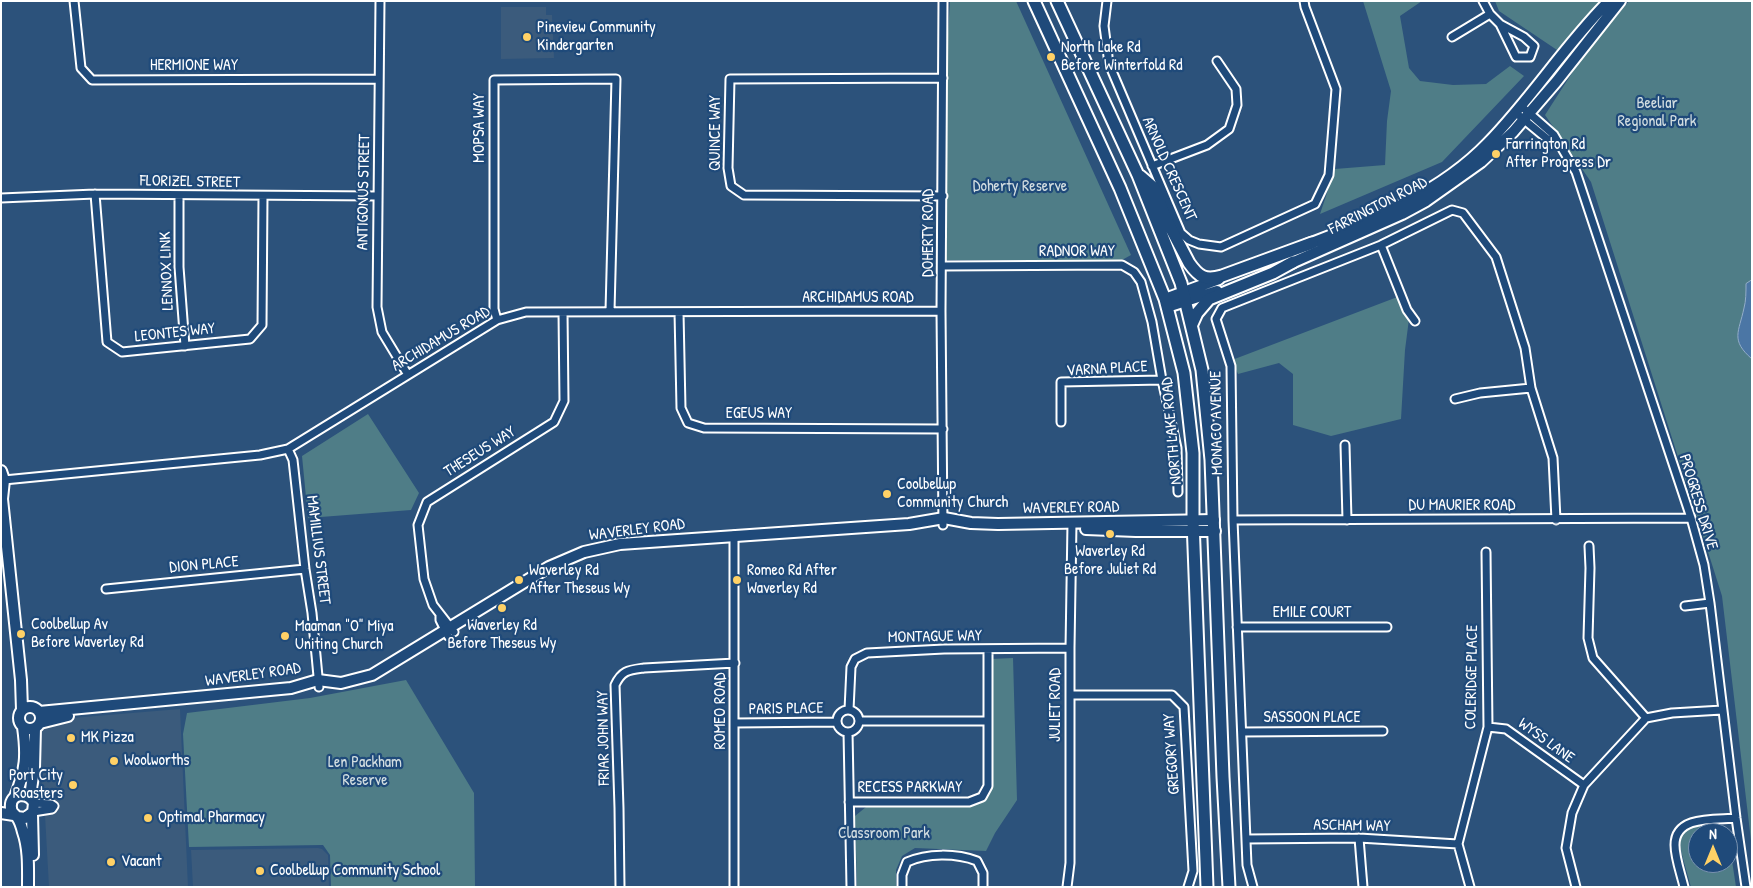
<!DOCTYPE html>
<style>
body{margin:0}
#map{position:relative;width:1753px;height:888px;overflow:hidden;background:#2c527b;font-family:"Patrick Hand",sans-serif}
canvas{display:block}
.frame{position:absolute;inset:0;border:2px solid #fff;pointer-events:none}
.north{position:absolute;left:1688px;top:823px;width:50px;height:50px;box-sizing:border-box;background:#1f4a7a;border:1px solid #7992af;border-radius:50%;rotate:0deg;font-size:14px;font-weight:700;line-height:20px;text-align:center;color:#fff}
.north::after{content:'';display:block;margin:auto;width:18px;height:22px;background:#ffd166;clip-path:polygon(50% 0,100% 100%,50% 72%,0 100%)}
</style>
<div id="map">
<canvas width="1753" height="888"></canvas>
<div class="frame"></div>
<div class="north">N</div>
</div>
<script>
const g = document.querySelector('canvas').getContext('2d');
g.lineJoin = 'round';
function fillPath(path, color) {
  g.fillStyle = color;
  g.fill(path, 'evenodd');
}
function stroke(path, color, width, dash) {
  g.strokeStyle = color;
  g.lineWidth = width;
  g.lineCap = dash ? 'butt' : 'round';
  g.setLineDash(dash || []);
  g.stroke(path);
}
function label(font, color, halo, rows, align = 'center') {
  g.font = font + ' "Patrick Hand",sans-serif';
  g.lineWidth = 4.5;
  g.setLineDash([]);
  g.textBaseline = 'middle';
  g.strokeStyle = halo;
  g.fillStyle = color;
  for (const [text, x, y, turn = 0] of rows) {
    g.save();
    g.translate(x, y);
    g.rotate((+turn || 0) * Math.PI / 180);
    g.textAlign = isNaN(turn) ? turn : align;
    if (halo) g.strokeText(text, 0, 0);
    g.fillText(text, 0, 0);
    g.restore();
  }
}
const built = new Path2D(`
 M501 7H546V15H552L554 58 501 59Z
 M180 709 188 887H49L44 797 38 758 37 733 48 720Z
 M318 848 322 849 328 855 329 887H193L191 850Z`);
const green = new Path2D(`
 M950 1H1016L1131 255 1122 260H946L948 33Z
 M1363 1H1422L1400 16 1409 68 1420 81 1453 85 1486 84 1510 66 1524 76 1442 162 1320 214 1335 169 1385 165 1387 121 1391 91Z
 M1495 1H1602L1557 50 1499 11Z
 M1629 1H1752V849L1722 596 1591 182 1545 115 1581 59Z
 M1400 296 1409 319 1405 350 1401 419 1331 436 1293 425V374L1279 363 1238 374 1232 360Z
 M368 414 419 493 411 510 308 518 302 456Z
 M1013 658 1017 800 995 833 986 851 915 848 902 856 896 870V887H857L855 816 866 807 961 806 977 803 983 787 984 728 991 659Z
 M406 680 474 793 475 887H331L330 855 323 845 189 847 183 734 187 713 310 698Z
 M1697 826H1724L1727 833H1698V863H1728V834L1736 887H1691C1689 878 1679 848 1680 841 1682 832 1689 828 1697 826Z`);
const water = new Path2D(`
 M1752 280V359C1730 340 1739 332 1744 308 1746 301 1746 292 1746 284Z`);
const street = new Path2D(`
 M74 1 81 68 92 80 379 79
 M380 1 377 307 382 332 408 375
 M943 1 941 311 943 525
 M1107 1 1104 26 1109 64 1181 233 1189 240 1199 244 1221 247 1315 204 1329 175 1336 89 1305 7 1304 1
 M1483 1 1490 14 1500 24 1516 57H1530L1534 46 1524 37 1500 24
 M1452 37 1490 14
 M1521 106 1554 135 1576 172 1691 518 1704 565 1710 603 1736 818 1746 887
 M1516 113 1551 142 1558 143
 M1152 166 1207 145 1229 129 1237 105 1236 89 1217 61
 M95 194 107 342 122 352 250 339 262 325 263 196
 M179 195V267L185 346
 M943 196 744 195 731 186 728 168 730 79 943 78
 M1 198 95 194 378 196
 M1381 245 1407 310 1415 321
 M943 266 1122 265 1134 272 1141 282 1152 322 1162 380 1177 448 1178 492
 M679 312 681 408 688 423 704 428 943 429
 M497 320 494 309V80L616 79 610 311
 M1455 399 1480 393 1531 388
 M1061 422V382L1162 380
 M1345 445 1347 520
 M288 449 293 460 305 569 312 613 319 687
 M4 480 260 455 288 449 497 320 526 312 941 311
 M1233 520 1691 518
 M734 535V887
 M1589 546 1590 568 1588 638 1593 658 1646 718
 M106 589 305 569
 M1685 606 1710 603
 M440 615V620L448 636
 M1237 627H1387
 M454 632 433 605 424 579 418 525 427 502 554 422 564 401 563 312
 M1070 695H1172L1184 707 1193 871 1188 887
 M849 710 851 667 855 659 867 653 944 649 1070 648
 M837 721a11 11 0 1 1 22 0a11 11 0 1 1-22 0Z
 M859 721H988V650
 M735 723 837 722
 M1488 727 1506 729 1584 785
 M848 732 851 887
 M1242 732 1383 731
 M849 802H969L982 797 988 786V721
 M34 803 51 804 54 806
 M33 812 52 809 54 806
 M1359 838 1363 887
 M1246 839 1359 838 1458 844
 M620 887 619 808 615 685C622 670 629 670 644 668L735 663
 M902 887V875L907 862C927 853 956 853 977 861L983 873V887
 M1067 887 1070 863V648L1072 523
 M1253 887 1247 865 1233 520 1231 366 1216 319 1222 308 1381 245 1452 210 1463 213 1496 257 1525 348 1531 388 1553 458 1556 520
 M1470 887 1458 844 1488 727 1486 552
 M1576 887 1566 848 1572 813 1584 785 1646 718 1672 713 1722 710
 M1684 887C1681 874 1675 858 1675 845 1675 815 1716 820 1736 818`);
const secondary = new Path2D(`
 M1304 246C1370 220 1438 195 1488 143 1532 98 1565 45 1609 1
 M1287 265 1402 214 1426 201 1481 162 1513 132 1556 82 1620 1
 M1165 299 1219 279
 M1167 307 1217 291
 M1 471 4 480 2 499 21 680 22 710
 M1086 529 1136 531H1215
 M19 718a11 11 0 1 1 22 0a11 11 0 1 1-22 0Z
 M39 712 291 688 318 680 341 683 372 675 549 567 584 552 620 544 909 524 944 518 971 523 998 524 1214 520
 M40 723 68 716
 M15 797C26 769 27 756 23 727
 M30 797 34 768 35 728
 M1 813 14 815
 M32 814 33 855
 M17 817 25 818 33 812 34 803C28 791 9 793 11 808 11 813 15 814 17 817 20 821 22 828 23 832 29 849 28 869 28 887`);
const primary = new Path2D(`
 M1034 1 1120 188 1165 299 1184 373 1193 453V521L1207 887
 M1057 1 1138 175 1181 283 1202 370 1211 460 1223 777 1229 887
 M1140 176 1154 188 1167 221 1189 263C1199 277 1205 281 1222 276L1312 243
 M1192 324 1197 313 1209 299 1273 273 1293 262`);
const markers = [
 [527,37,5,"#ffd166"],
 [1051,57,5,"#ffd166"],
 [1496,154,5,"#ffd166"],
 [887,494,5,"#ffd166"],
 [1110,534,5,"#ffd166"],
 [519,580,5,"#ffd166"],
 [737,580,5,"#ffd166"],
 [502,608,5,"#ffd166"],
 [21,634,5,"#ffd166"],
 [285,636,5,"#ffd166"],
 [71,738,5,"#ffd166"],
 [114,761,5,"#ffd166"],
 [73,785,5,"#ffd166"],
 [148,818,5,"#ffd166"],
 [111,862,5,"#ffd166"],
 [260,871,5,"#ffd166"]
];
const poiNames = [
 ["Pineview Community",537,28],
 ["Kindergarten",537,46],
 ["North Lake Rd",1061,48],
 ["Before Winterfold Rd",1061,66],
 ["Farrington Rd",1506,145],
 ["After Progress Dr",1506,163],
 ["Coolbellup",897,485],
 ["Community Church",897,503],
 ["Waverley Rd",1110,552,"center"],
 ["Before Juliet Rd",1110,570,"center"],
 ["Waverley Rd",529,571],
 ["After Theseus Wy",529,589],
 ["Romeo Rd After",747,571],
 ["Waverley Rd",747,589],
 ["Coolbellup Av",31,625],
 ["Before Waverley Rd",31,643],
 ["Waverley Rd",502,626,"center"],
 ["Before Theseus Wy",502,644,"center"],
 ["Maaman \"O\" Miya",295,627],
 ["Uniting Church",295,645],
 ["MK Pizza",81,738],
 ["Woolworths",124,761],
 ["Port City",63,776,"right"],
 ["Roasters",63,794,"right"],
 ["Optimal Pharmacy",158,818],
 ["Vacant",121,862],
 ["Coolbellup Community School",270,871]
];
const streetNames = [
 ["HERMIONE WAY",194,66],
 ["MOPSA WAY",480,128,-90],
 ["QUINCE WAY",716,133,-90],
 ["ARNOLD CRESCENT",1169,169,66],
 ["FLORIZEL STREET",190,182,1],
 ["ANTIGONUS STREET",364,192,-89],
 ["FARRINGTON ROAD",1378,206,-27],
 ["DOHERTY ROAD",929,233,-90],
 ["RADNOR WAY",1077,252],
 ["LENNOX LINK",167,271,-92],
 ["ARCHIDAMUS ROAD",858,298],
 ["LEONTES WAY",175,333,-6],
 ["ARCHIDAMUS ROAD",441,339,-31],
 ["VARNA PLACE",1107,369,-3],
 ["EGEUS WAY",759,414],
 ["MONACO AVENUE",1217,423,-91],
 ["NORTH LAKE ROAD",1172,431,-95],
 ["THESEUS WAY",480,452,-32],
 ["PROGRESS DRIVE",1698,502,73],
 ["DU MAURIER ROAD",1462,506],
 ["WAVERLEY ROAD",1071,508,-1],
 ["WAVERLEY ROAD",637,530,-7],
 ["MAMILLIUS STREET",318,550,83],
 ["DION PLACE",204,565,-5],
 ["EMILE COURT",1312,613],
 ["MONTAGUE WAY",935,637,-1],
 ["WAVERLEY ROAD",253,675,-8],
 ["COLERIDGE PLACE",1472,677,-89],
 ["JULIET ROAD",1056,705,-90],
 ["PARIS PLACE",786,709,-1],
 ["ROMEO ROAD",721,711,-90],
 ["SASSOON PLACE",1312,718],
 ["FRIAR JOHN WAY",604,738,-91],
 ["WYSS LANE",1546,741,36],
 ["GREGORY WAY",1172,754,-94],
 ["RECESS PARKWAY",910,788],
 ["ASCHAM WAY",1352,826,1]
];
const parkNames = [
 ["Beeliar",1657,104],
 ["Regional Park",1657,122],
 ["Doherty Reserve",1020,187],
 ["Len Packham",365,763],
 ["Reserve",365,781],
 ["Classroom Park",884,834]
];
fillPath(built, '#3b5b7c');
fillPath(green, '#4f7d87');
fillPath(water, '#4b76a5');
stroke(water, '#93adc9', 1);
stroke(street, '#fff', 11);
stroke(secondary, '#fff', 14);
stroke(primary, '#fff', 15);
stroke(street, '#1f4a7a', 7);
stroke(secondary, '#1f4a7a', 10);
stroke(primary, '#1f4a7a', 11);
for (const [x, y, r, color] of markers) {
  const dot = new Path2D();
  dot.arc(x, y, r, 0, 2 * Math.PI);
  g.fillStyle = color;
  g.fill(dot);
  stroke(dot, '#1f4a7a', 2);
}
label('16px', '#fff', '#1f4a7a', poiNames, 'left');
label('16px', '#fff', '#1f4a7a', streetNames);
label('16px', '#d3dee1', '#1f4a7a', parkNames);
</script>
